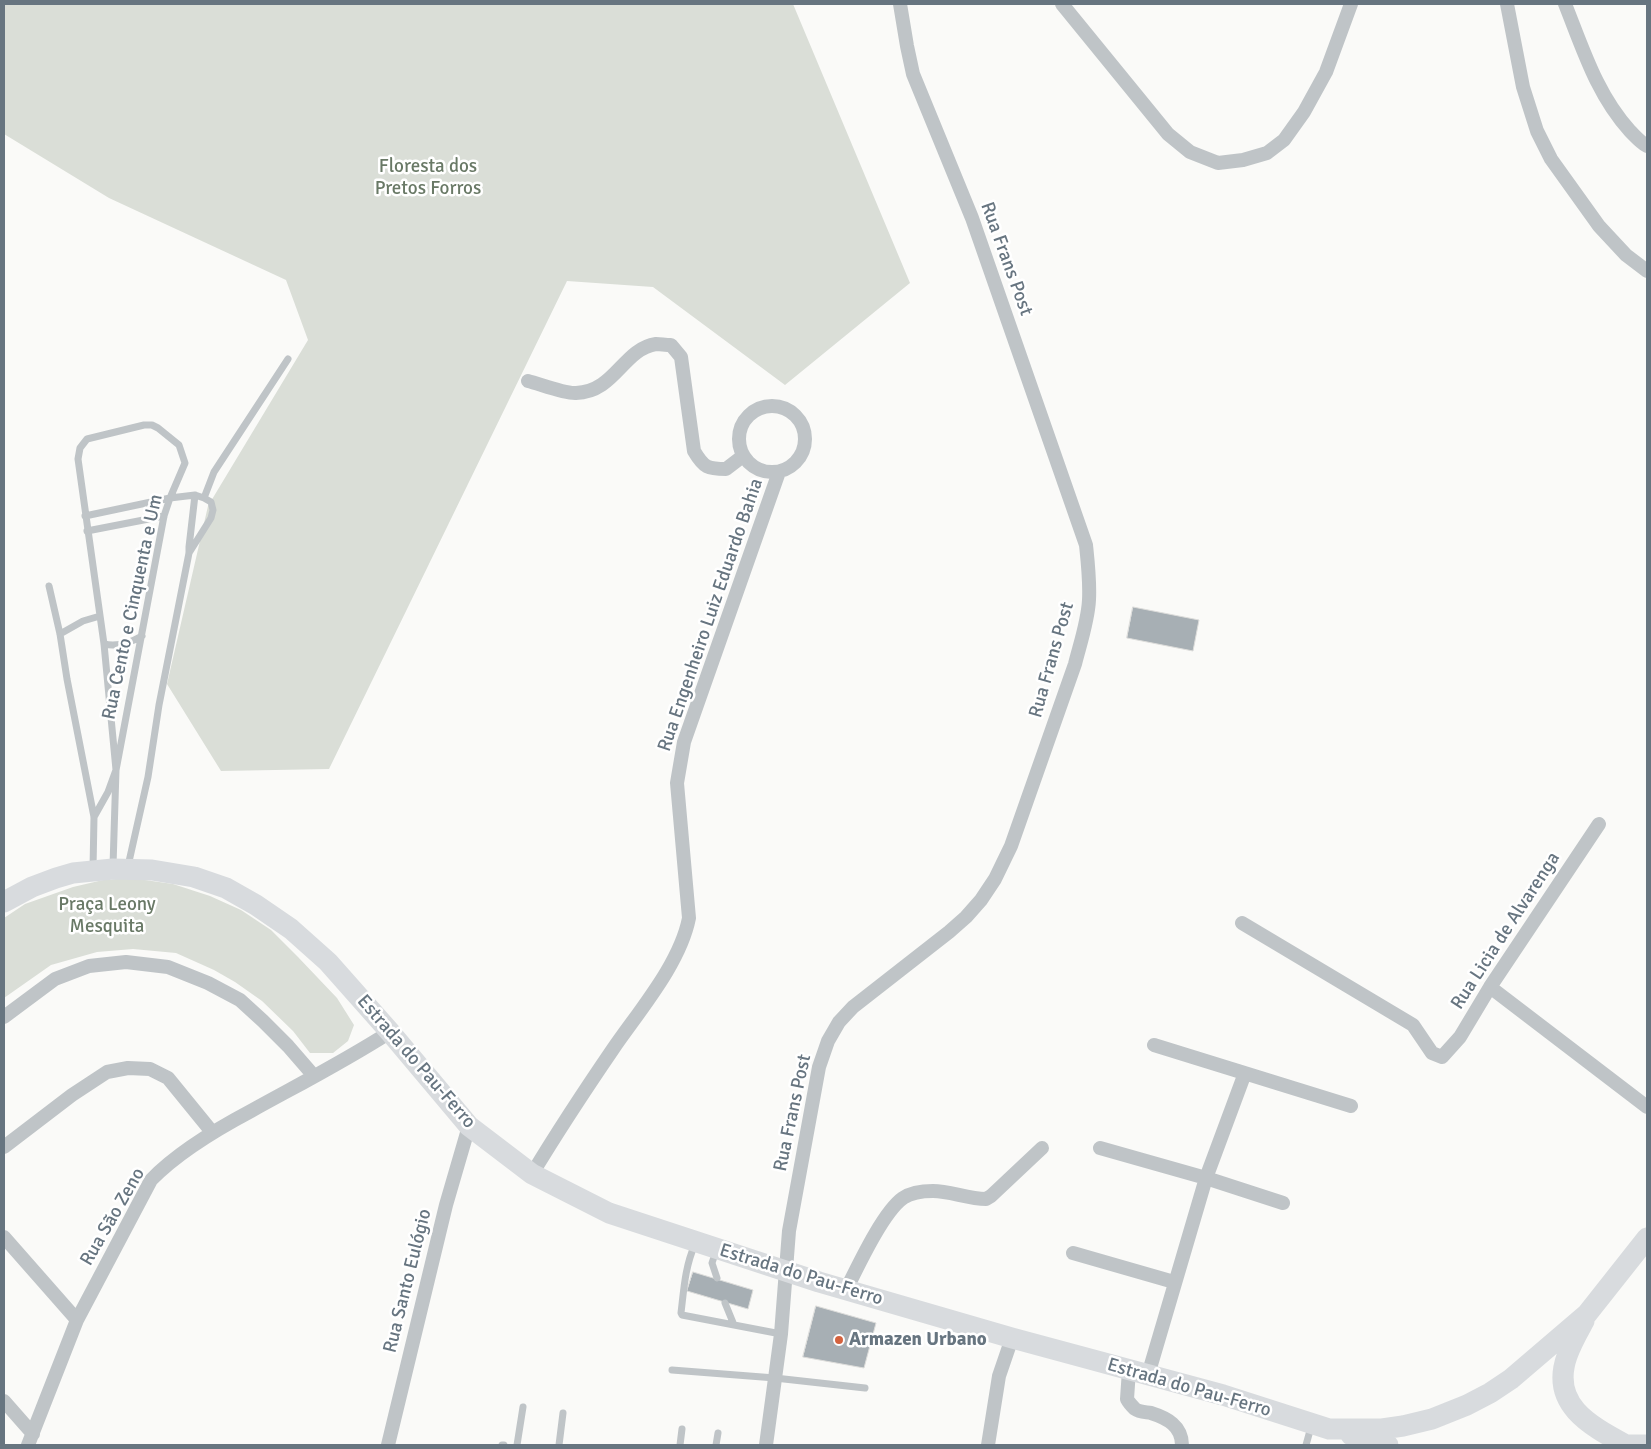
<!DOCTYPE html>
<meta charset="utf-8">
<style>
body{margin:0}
#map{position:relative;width:1651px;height:1449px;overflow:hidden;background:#fafaf8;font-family:Signika,sans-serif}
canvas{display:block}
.frame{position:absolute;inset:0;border:5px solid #677580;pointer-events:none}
</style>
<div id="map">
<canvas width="1651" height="1449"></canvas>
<div class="frame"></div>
</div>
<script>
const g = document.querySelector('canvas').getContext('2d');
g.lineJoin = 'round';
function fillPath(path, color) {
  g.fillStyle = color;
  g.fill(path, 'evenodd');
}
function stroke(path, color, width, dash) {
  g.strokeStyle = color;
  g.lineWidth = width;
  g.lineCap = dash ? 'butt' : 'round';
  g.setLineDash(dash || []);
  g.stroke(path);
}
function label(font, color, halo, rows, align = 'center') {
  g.font = font + ' Signika,sans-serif';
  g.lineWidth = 5;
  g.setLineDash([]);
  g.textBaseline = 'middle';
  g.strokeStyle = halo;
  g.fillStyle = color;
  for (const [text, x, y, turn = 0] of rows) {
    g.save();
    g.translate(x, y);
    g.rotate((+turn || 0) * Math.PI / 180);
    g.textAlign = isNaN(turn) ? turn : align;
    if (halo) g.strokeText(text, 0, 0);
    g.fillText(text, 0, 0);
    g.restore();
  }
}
const green = new Path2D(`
 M4 4H793L910 283 785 385 653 287 567 281 329 769 221 771 167 684 208 506 308 340 286 280 109 198 4 134Z
 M131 878 173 884 210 896 241 910 271 930 298 957 337 998 354 1025 348 1041 333 1053H310L293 1031 262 1001 235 982 214 970 176 953 133 949 97 952 51 965 4 998V918L25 904 73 887 103 880Z`);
const building = new Path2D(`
 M1133 607 1199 620 1193 651 1127 638Z
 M693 1272 753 1290 748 1309 687 1291Z
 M816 1306 876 1323 864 1368 803 1357Z`);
const service = new Path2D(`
 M204 498 214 472 288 359
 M85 516 170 498 195 495 204 498 211 502 213 510 211 518 189 553
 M87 531 164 516
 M49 586 60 634 67 679 94 817 93 869
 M60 634 83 621 100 616
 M104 644C118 647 130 643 142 636
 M94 817 108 792 116 770 164 516 170 498 185 463 179 445 158 428 152 425H144L87 439 80 448 78 459 104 644 116 770 113 866
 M128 866 148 777 159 705 189 553V547L195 495
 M695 1244C685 1267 684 1288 681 1313L682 1315 781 1334
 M716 1251 712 1263 717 1278
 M725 1303 734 1325
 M672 1370 775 1378 865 1388
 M502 1445H504
 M517 1445 523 1407
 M559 1445 563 1413
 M680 1445 682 1429
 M716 1445 718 1433
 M1306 1445 1311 1427`);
const minor = new Path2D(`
 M1062 4 1168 134 1190 152 1218 163 1243 160 1267 153 1284 140 1304 112 1326 72 1351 4
 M1507 4 1523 87 1537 131 1551 159 1599 226 1626 255 1647 271
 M1565 4C1583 49 1597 95 1630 131 1636 137 1640 142 1647 146
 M528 381C540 384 565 394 576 393 615 392 623 349 656 344 660 344 666 345 671 345L681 357 694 451C704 468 708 469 726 469L743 456
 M739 439a33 33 0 1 1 66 0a33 33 0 1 1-66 0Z
 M1242 923 1413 1025 1432 1053 1442 1057 1460 1037 1490 987 1599 824
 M1490 987 1647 1107
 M4 1017 55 979 89 966 126 962 168 967 208 983 240 1000 263 1021 288 1046 314 1076
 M1154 1045 1351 1106
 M4 1147 72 1095 107 1072 128 1068 150 1069 168 1078 212 1132
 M1100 1148 1206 1178 1283 1203
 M532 1174C558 1131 585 1090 613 1049 639 1011 680 964 689 918L677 783 684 742 779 472
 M4 1237 77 1320
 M1073 1253 1174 1282
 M846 1290C858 1266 883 1212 903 1198 912 1192 922 1191 933 1191 950 1191 968 1199 986 1199L991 1196 1042 1148
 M1129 1370 1127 1399C1129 1403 1132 1406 1135 1409 1139 1412 1145 1412 1151 1413 1167 1418 1182 1426 1182 1445
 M1148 1375 1206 1178 1245 1073
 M4 1401 33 1434
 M28 1445 77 1320 151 1180C178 1152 217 1129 251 1111 298 1085 345 1061 390 1032
 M388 1445 446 1205 469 1126
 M766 1445 781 1334 789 1231 819 1067 828 1041 839 1022 853 1007 949 932 966 917 981 900 995 879 1011 846 1075 664C1080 644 1088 621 1089 600 1090 581 1088 564 1086 545L972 218 913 74 907 46 900 4
 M988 1445 999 1376 1012 1338`);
const primary = new Path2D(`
 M4 902 32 887 56 878 73 873 113 869 152 870 194 877 226 888 256 905 291 929 328 962 390 1032 469 1126 532 1174 609 1213 819 1282 1012 1338 1223 1395 1329 1429H1382L1403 1426 1432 1419 1467 1405 1490 1393 1511 1379 1587 1314 1647 1238
 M1584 1321C1578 1332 1571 1344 1567 1356 1550 1404 1589 1425 1626 1445
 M1351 1435 1381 1445H1388
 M1619 1445H1647`);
const markers = [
 [839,1340,5,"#d4623e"]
];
const parkNames = [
 ["Floresta dos",428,167],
 ["Pretos Forros",428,189],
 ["Praça Leony",107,905],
 ["Mesquita",107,927]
];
const streetNames = [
 ["Rua Frans Post",1006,259,70],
 ["Rua Cento e Cinquenta e Um",133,607,-78],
 ["Rua Engenheiro Luiz Eduardo Bahia",711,615,-71],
 ["Rua Frans Post",1052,660,-74],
 ["Rua Licia de Alvarenga",1506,931,-57],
 ["Estrada do Pau-Ferro",416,1062,49],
 ["Rua Frans Post",793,1113,-78],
 ["Rua São Zeno",113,1217,-60],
 ["Estrada do Pau-Ferro",801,1275,17],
 ["Rua Santo Eulógio",408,1281,-76],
 ["Estrada do Pau-Ferro",1189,1388,16]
];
const poiNames = [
 ["Armazen Urbano",849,1340]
];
fillPath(green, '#daded7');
fillPath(building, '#a7afb4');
stroke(building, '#dcdcda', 1);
stroke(service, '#bfc4c7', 7);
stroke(minor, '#bfc4c7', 14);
stroke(primary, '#d8dbde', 21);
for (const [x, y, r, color] of markers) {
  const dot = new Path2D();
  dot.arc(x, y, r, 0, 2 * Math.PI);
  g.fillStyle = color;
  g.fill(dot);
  stroke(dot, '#fff', 2);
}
label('19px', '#697966', '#fff', parkNames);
label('19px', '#677580', '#fff', streetNames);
label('bold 19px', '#677580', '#fff', poiNames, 'left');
</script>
